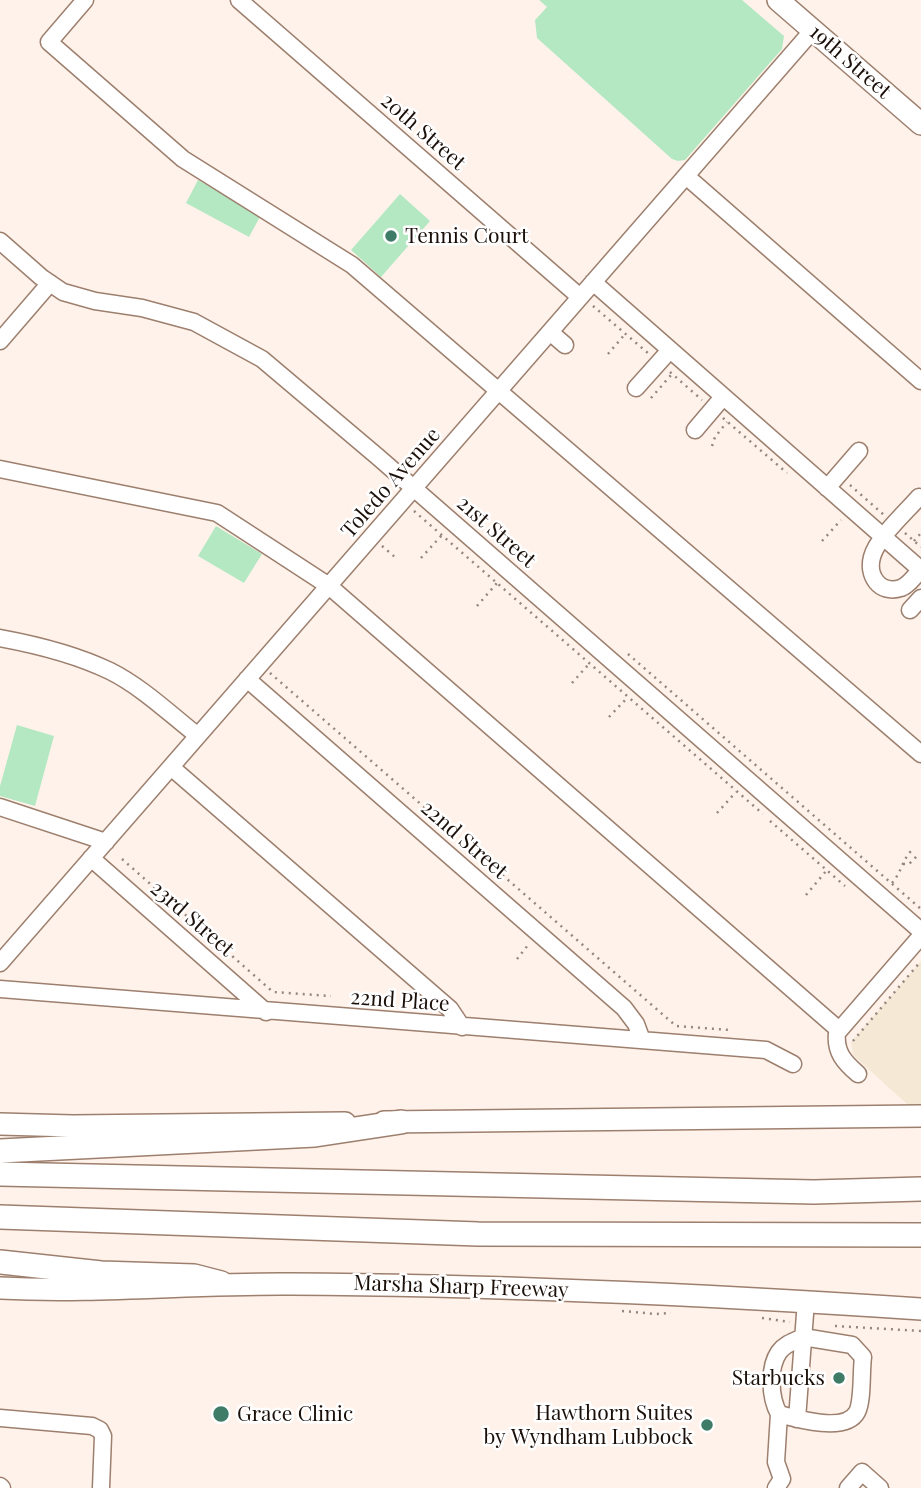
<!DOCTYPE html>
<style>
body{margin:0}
canvas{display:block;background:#fff2ea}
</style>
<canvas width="921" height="1488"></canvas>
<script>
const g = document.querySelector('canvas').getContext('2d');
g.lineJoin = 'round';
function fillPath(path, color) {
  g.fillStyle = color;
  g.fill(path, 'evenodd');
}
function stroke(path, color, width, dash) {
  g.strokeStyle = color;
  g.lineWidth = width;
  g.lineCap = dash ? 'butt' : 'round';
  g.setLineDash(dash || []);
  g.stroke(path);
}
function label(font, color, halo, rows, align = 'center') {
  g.font = font + ' "Playfair Display",serif';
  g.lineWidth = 5;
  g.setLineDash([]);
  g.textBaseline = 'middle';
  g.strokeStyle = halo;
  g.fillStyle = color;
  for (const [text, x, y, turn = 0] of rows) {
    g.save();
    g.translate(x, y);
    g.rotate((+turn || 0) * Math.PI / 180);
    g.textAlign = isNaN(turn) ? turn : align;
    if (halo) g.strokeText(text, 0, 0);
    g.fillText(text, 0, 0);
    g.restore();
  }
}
const commercial = new Path2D(`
 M921 961V1105L909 1106 853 1055 851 1042Z`);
const green = new Path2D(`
 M539 0H742L784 36 782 49 685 160 678 161 672 159 537 38 535 20 547 7Z
 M198 180 261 215 249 237 186 203Z
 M400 194 430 221 381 277 351 250Z
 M216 526 262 554 244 583 198 556Z
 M17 725 54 736 35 806 0 796V786Z`);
const path = new Path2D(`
 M593 306 649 354
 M608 354 626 333
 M670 372 702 400
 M651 398 672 374
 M723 418 787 473
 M712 446 715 437 727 422
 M850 485 884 515
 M414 511 763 814
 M905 533 921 547
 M822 541 841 520
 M914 541 921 533
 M382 546 396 558
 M421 558 442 535
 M477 606 497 583
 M628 654 921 909
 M270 673 676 1026 730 1030
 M572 683 588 665
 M609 717 628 697
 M717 813 736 792
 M770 821 845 886
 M122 859 273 992 331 996
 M903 864H909L917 856
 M892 883C901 873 902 861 911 851
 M806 895 827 870
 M517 959 528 945
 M853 1041 921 961
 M622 1311 656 1314 671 1313
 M762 1318 790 1322
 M835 1326 921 1331`);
const minor = new Path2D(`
 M85 0 49 42 183 159 352 265 921 754
 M239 0 580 297
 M686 176 921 381
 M0 241 41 277 63 292 95 301 142 308 194 322 262 359 378 457 921 931
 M593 282 921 570
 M550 332 565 345
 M0 341 50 283
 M636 388 670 350
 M695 430 723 397
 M0 469 217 513 329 586 839 1030
 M827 488 859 451
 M919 497C906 512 877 538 872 557 867 575 879 595 901 588 909 585 915 576 920 570
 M910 610 921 598
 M0 638C38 645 75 654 110 671 142 687 170 714 198 736
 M247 679 624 1008 636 1024 642 1040
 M171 767 450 1009 462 1027
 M0 807 106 842
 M91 858 266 1012
 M0 963 813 30
 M0 989 766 1050 793 1064
 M858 1074C844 1062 835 1052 837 1033L921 936
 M803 1337 852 1345 863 1357C861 1371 863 1401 857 1412 846 1433 797 1419 779 1414 770 1398 768 1368 779 1352 785 1344 794 1341 803 1337Z
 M0 1418 92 1426 100 1430 103 1436 101 1488
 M797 1419 806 1301
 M0 1486 2 1488
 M776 1488 782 1479 776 1462 779 1414
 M848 1488 862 1472 880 1488`);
const major = new Path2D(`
 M778 0 921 124
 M384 1122 921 1116
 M0 1124 73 1126 345 1123
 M0 1288C97 1293 194 1283 291 1284 501 1285 711 1295 921 1309`);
const highway = new Path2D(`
 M0 1151 315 1135 401 1122
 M0 1174 814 1192 921 1189
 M0 1217 478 1234 921 1235
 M0 1262 101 1273 194 1276 221 1283`);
const markers = [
 [391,236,7,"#3e7c68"],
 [839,1378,7,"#3e7c68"],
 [221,1414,9,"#3e7c68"],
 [707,1425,7,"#3e7c68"]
];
const streetNames = [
 ["19th Street",850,62,41],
 ["20th Street",423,132,41],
 ["Toledo Avenue",391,483,-49],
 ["21st Street",496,532,41],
 ["22nd Street",464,840,41],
 ["23rd Street",192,919,41],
 ["22nd Place",400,1001,4],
 ["Marsha Sharp Freeway",461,1287,2]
];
const poiNames = [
 ["Tennis Court",405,236],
 ["Starbucks",825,1378,"right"],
 ["Hawthorn Suites",693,1413,"right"],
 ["by Wyndham Lubbock",693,1437,"right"],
 ["Grace Clinic",237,1414]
];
fillPath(commercial, '#f5e9d5');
fillPath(green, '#b4e8c3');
stroke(minor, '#9d7f6e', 19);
stroke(major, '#9d7f6e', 24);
stroke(highway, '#9d7f6e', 26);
stroke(path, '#938780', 2.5, [2, 5]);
stroke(minor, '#fff', 16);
stroke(major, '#fff', 21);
stroke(highway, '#fff', 23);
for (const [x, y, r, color] of markers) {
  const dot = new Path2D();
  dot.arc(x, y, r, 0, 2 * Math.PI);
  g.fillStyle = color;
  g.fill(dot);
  stroke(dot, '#fff', 2.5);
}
label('21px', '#1a0f09', '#fff', streetNames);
label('21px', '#1a0f09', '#fff', poiNames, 'left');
</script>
